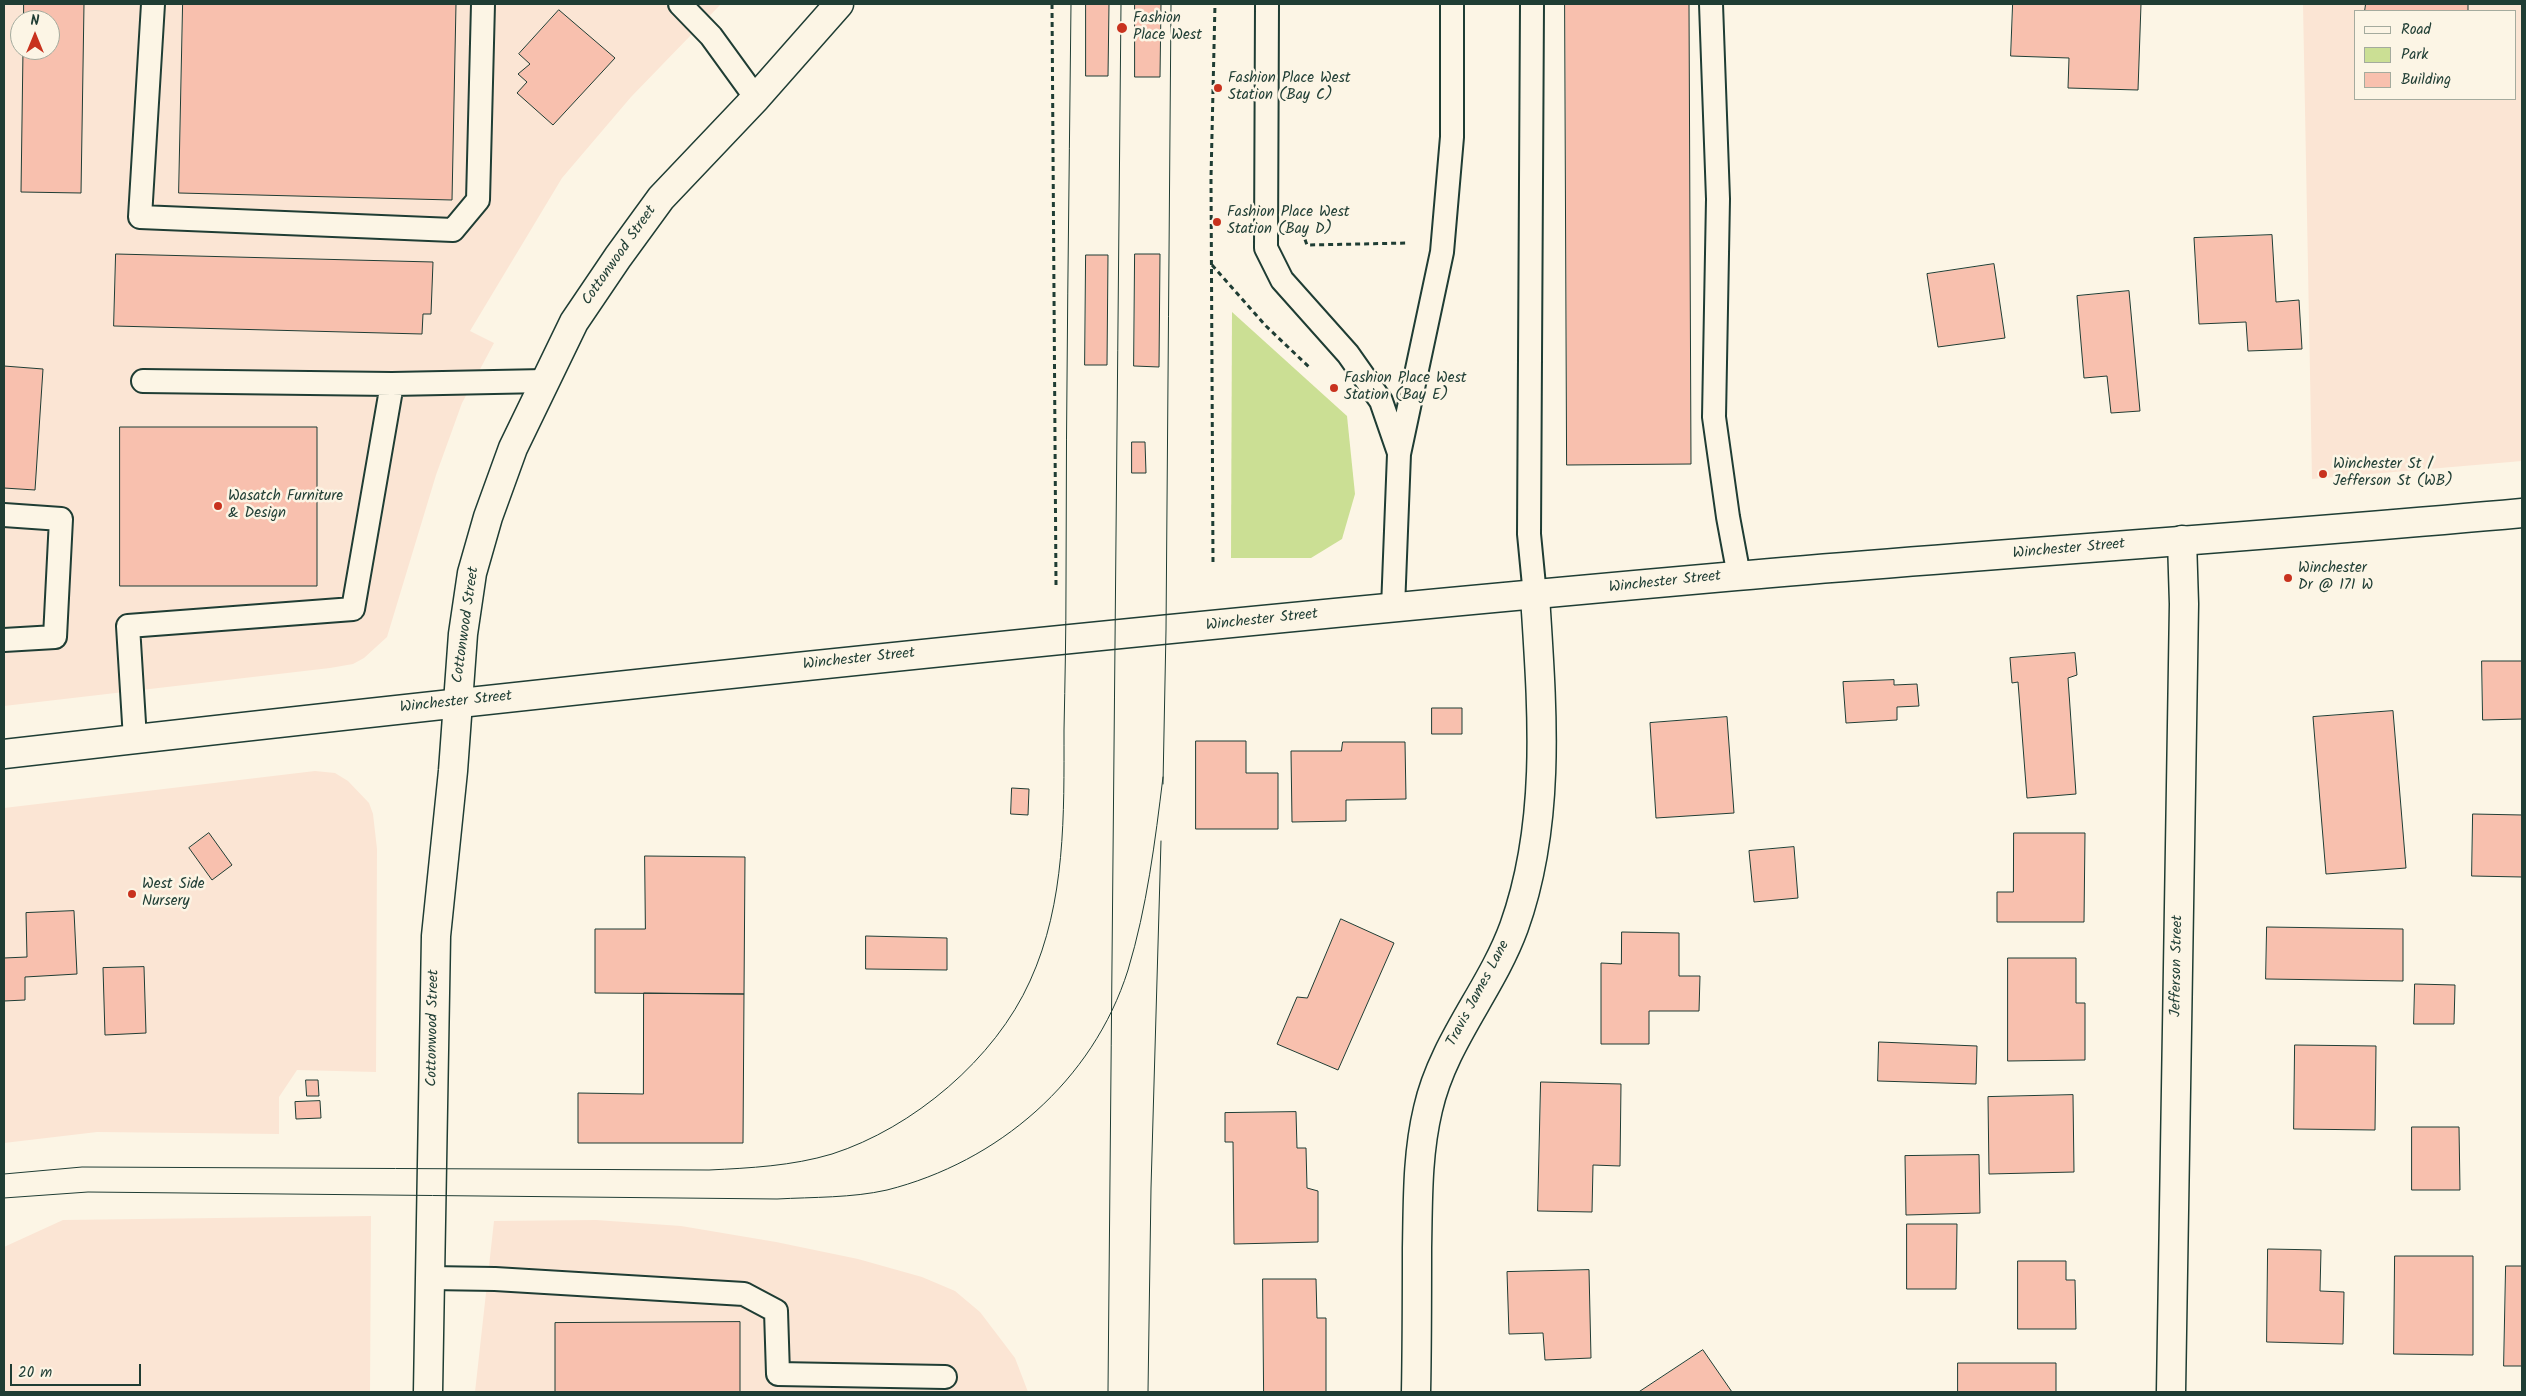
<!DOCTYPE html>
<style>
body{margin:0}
#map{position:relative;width:2526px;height:1396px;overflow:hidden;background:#fcf5e5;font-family:Kalam,sans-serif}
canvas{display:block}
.frame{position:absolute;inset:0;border:5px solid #1f3d34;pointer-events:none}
.legend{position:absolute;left:2354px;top:10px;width:162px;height:90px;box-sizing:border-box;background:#fcf5e5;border:1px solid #a4ab9e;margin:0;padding:6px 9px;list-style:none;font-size:15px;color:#1f3d34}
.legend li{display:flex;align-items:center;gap:10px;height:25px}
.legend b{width:25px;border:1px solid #a4ab9e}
.north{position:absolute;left:10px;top:10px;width:50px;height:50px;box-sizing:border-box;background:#fcf5e5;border:1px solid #a4ab9e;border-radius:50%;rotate:0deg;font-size:14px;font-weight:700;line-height:20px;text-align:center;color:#1f3d34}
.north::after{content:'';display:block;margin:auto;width:18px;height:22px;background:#c8321e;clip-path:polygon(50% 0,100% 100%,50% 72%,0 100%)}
.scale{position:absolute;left:10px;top:1364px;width:131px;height:22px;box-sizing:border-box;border:2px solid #1f3d34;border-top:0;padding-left:6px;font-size:15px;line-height:18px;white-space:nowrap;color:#1f3d34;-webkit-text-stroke:4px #fcf5e5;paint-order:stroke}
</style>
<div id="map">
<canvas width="2526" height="1396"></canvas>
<div class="frame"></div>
<ul class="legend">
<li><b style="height:6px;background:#fcf5e5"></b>Road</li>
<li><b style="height:14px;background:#cbdf94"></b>Park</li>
<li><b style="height:14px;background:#f8c0ae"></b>Building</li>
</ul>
<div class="north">N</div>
<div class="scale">20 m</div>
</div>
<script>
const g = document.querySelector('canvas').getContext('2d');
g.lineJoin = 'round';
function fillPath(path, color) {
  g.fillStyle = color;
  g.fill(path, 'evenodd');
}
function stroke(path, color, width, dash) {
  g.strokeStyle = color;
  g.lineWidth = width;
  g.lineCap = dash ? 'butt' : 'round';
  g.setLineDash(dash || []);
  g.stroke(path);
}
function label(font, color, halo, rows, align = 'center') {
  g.font = font + ' Kalam,sans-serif';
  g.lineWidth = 5;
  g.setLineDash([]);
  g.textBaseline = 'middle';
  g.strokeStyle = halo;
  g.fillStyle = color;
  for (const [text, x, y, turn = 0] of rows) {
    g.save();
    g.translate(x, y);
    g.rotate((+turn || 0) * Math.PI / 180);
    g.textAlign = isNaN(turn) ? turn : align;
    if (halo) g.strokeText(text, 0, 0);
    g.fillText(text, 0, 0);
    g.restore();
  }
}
const built = new Path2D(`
 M4 4H721L631 97 562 178 470 331 494 343 462 403 436 475 387 637 364 658 353 664 330 668 4 706ZM20 20H50V50H20Z
 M2303 4H2522V461L2312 479ZM2355 11H2515V99H2355Z
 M315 771 335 773 348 781 369 803 373 814 377 849 376 1072 297 1070 279 1097V1134L97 1132 4 1143V808Z
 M371 1216 370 1392H4V1247L63 1220Z
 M596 1220 681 1226 776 1242 858 1259 922 1277 955 1291 980 1312 1015 1358 1028 1392H475L494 1221Z`);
const green = new Path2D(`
 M1232 312 1347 416 1355 494 1342 539 1311 558H1231Z`);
const building = new Path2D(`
 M24 4H84L81 193 21 192 23 50H50V20H24Z
 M183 4H456L452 200 179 193Z
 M1086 4H1109L1108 76H1086Z
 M1135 4H1161L1160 77H1135Z
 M1565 4H1689L1691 464 1567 465Z
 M2013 4H2141L2138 90 2068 88 2069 58 2011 56Z
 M2366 4H2468V11H2365Z
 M559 10 615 58 553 125 517 93 527 82 518 74 530 64 519 54Z
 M2272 235 2276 302 2299 300 2302 349 2248 351 2246 322 2199 324 2194 238Z
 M116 254 433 262 431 314H423L422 334 114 326Z
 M1135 254H1160L1159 367 1134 366Z
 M1086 255H1108L1107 365H1085Z
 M1994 264 2005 338 1938 347 1927 274Z
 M2129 291 2140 411 2111 413 2107 376 2084 378 2077 296Z
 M4 366 43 369 35 490 4 488Z
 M120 427H317V586H120Z
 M1132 442H1145L1146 473H1132Z
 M2075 653 2077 675 2068 678 2076 794 2027 798 2018 682 2012 683 2010 658Z
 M2482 661H2522V719L2483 720Z
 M1894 680V685L1917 684 1919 706 1897 707V720L1846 723 1843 682Z
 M1432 708H1462V734H1432Z
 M2393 711 2406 868 2326 874 2313 717Z
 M1727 717 1734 813 1656 818 1650 723Z
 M1196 741H1246V773H1278V829H1196Z
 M1343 742H1405L1406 799 1346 800V821L1292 822 1291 751H1341Z
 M1012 788 1029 789 1028 815 1011 814Z
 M2473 814 2522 815V877L2472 876Z
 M209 833 232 865 212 880 189 848Z
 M2014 833H2085L2084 922H1997V892H2013Z
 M1794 847 1798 898 1754 902 1749 851Z
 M645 856 745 857 744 994 595 993V929H645Z
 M74 911 77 974 25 977V1000L4 1001V958L27 957 26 913Z
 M1341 919 1394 943 1338 1070 1277 1044 1297 997 1307 998Z
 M2267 927 2403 929V981L2266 979Z
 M1622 932 1679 933V976H1700L1699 1011H1649V1044H1601V963L1621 964Z
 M866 936 947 938V970L866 969Z
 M2008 958H2076V1003H2085V1060L2008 1061Z
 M144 967 146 1033 105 1035 103 968Z
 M2415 984 2455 985 2454 1024H2414Z
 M644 993 744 994 743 1143H578V1093L643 1094Z
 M1879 1042 1977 1046 1976 1084 1878 1081Z
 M2295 1045 2376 1046 2375 1130 2294 1129Z
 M306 1080H318L319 1096H307Z
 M1541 1082 1621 1084 1620 1166 1593 1165 1592 1212 1538 1211Z
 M2073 1095 2074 1172 1989 1174 1988 1097Z
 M320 1101 321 1118 296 1119 295 1102Z
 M1296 1112 1297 1148H1306L1307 1188 1318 1191V1242L1234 1244 1233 1142H1225V1113Z
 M2412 1127H2459L2460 1190H2412Z
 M1979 1155 1980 1213 1906 1215 1905 1156Z
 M1907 1224H1957L1956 1289H1907Z
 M2268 1249 2321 1250 2320 1291 2344 1292 2343 1344 2267 1342Z
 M2395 1256H2473V1355L2394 1354Z
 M2018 1261H2066V1280H2075L2076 1329H2018Z
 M2506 1266H2522V1366H2504Z
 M1589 1270 1591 1358 1545 1360 1543 1333 1509 1334 1507 1272Z
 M1263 1279H1316L1317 1318H1326V1392H1264Z
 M740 1322V1392H555V1323Z
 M1703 1350 1732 1392H1639Z
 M1958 1363H2056V1392H1958Z`);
const path = new Path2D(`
 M1052 4 1056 585
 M1302 231 1307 245 1409 243
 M1212 265 1266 326 1309 367
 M1213 562 1211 178 1215 4`);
const service = new Path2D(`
 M153 4 140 217 453 230 478 200 483 4
 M680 4 711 36 756 98
 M1267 4 1266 248 1282 280 1348 354 1381 401 1399 453
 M1532 4 1529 534 1535 596
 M1711 4 1718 199 1714 417 1728 517 1739 576
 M143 381 392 384 545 381
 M4 515 61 519 55 637 4 640
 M1393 608 1399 454 1442 252 1452 137V4
 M135 739 128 626 353 609 392 384
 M430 1278 495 1279 744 1294 776 1311 778 1374 945 1377`);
const minor = new Path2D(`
 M1416 1392C1417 1344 1417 1296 1417 1248 1418 1201 1417 1155 1428 1109 1443 1042 1491 990 1514 927 1552 821 1542 706 1535 596
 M2171 1392 2184 604 2182 540`);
const tertiary = new Path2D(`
 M428 1392 436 936 453 771 463 634 472 573 488 517 513 448 574 322 618 257 661 198 756 98 839 4`);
const secondary = new Path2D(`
 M4 754C581 688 1158 627 1736 576 1998 553 2261 537 2522 513`);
const tram = new Path2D(`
 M1163 784 1166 630 1171 4
 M4 1174 82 1167 709 1170C750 1168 792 1166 832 1154 913 1128 995 1059 1030 981 1066 902 1064 814 1064 730 1065 681 1066 633 1066 584 1066 391 1069 197 1071 4
 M4 1198 88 1192 777 1199C813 1197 852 1198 887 1190 998 1162 1093 1081 1128 970 1147 907 1155 842 1163 777
 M1108 1392 1121 4
 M1148 1392 1151 1188 1161 841`);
const markers = [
 [1122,28,6,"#c8321e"],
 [1218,88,5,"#c8321e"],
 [1217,222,5,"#c8321e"],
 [1334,388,5,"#c8321e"],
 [2323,474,5,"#c8321e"],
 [218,506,5,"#c8321e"],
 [2288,578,5,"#c8321e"],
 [132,894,5,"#c8321e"]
];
const poiNames = [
 ["Fashion",1133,19],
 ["Place West",1133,36],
 ["Fashion Place West",1228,79],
 ["Station (Bay C)",1228,96],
 ["Fashion Place West",1227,213],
 ["Station (Bay D)",1227,230],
 ["Fashion Place West",1344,379],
 ["Station (Bay E)",1344,396],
 ["Winchester St /",2333,465],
 ["Jefferson St (WB)",2333,482],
 ["Wasatch Furniture",228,497],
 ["& Design",228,514],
 ["Winchester",2298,569],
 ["Dr @ 171 W",2298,586],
 ["West Side",142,885],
 ["Nursery",142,902]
];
const streetNames = [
 ["Cottonwood Street",620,256,-55],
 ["Winchester Street",2069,550,-5],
 ["Winchester Street",1665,583,-6],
 ["Winchester Street",1262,621,-6],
 ["Cottonwood Street",467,625,-82],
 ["Winchester Street",859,660,-6],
 ["Winchester Street",456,703,-6],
 ["Jefferson Street",2178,966,-89],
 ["Travis James Lane",1479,994,-62],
 ["Cottonwood Street",434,1028,-89]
];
fillPath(built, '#fbe5d4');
fillPath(green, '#cbdf94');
fillPath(building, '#f8c0ae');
stroke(building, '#1f3d34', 1);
stroke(service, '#1f3d34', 26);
stroke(minor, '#1f3d34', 31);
stroke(tertiary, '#1f3d34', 31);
stroke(secondary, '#1f3d34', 31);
stroke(path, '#1f3d34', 3, [5, 4]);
stroke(service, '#fcf5e5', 22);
stroke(minor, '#fcf5e5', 28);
stroke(tertiary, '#fcf5e5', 28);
stroke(secondary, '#fcf5e5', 28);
stroke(tram, '#1f3d34', 1);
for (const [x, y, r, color] of markers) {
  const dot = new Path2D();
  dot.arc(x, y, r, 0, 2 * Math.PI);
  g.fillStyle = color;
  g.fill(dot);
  stroke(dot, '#fcf5e5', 2);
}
label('15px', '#1f3d34', '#fcf5e5', poiNames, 'left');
label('15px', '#1f3d34', '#fcf5e5', streetNames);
</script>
